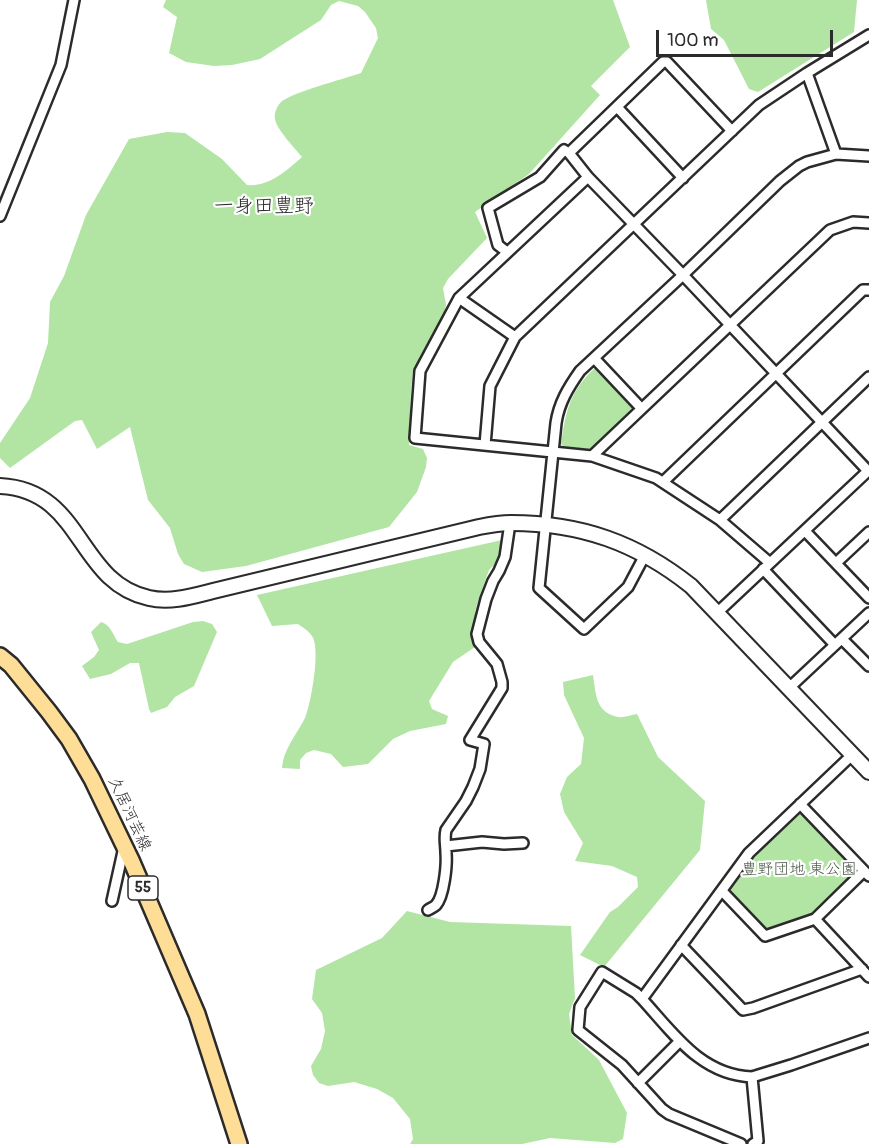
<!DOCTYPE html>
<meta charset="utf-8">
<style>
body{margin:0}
#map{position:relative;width:869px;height:1144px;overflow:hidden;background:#fff;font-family:Pangolin,sans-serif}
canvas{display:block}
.scale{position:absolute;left:656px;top:30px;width:177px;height:27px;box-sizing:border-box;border:3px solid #2b2b2b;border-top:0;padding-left:8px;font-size:18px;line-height:21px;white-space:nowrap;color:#2b2b2b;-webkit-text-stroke:4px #fff;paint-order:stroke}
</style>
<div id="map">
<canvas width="869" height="1144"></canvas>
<div class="scale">100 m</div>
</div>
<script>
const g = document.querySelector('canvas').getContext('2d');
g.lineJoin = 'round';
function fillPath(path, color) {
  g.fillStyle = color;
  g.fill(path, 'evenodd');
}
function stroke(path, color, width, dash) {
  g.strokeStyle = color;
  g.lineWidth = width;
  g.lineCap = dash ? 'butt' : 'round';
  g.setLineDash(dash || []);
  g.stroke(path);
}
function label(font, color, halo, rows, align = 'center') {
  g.font = font + ' Pangolin,"Klee One",sans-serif';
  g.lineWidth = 4.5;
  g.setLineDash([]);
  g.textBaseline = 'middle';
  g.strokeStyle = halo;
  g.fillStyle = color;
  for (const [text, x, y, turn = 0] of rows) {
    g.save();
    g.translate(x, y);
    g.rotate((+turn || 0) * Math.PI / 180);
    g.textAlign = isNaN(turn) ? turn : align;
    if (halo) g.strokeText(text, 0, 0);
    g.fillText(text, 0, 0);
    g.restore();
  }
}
const green = new Path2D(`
 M166 0H613L630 47 591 86 600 95 529 174 475 212 487 238 448 279 443 288 446 305 444 314 413 371 411 392 409 445 423 449 427 458 426 467 417 492 389 527 246 566 202 572 184 564 178 554 170 528 148 500 130 427 97 449 82 420 75 421 10 468 0 458V443L30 398 48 343 50 302 64 276 86 215 129 139 167 132 185 133 222 159 247 185C269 187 286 171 302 157 294 147 277 130 275 119 274 113 277 106 281 102 293 92 344 79 361 73L378 38 376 28 365 12 358 6 339 1 331 5 321 20 260 59 232 65 214 66 186 62 169 53 177 17 163 7Z
 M706 0H857L854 32 758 92 749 89 724 40 711 29Z
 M597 366 635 406 590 451 567 449 561 444C566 410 570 390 597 366Z
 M502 540V557L489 570 477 604 475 613 479 630 475 647 453 662 429 701 432 709 448 716 446 724 410 731 393 739 368 764 343 767 331 754 314 750 306 753 300 760V769L282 768C283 750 297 734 305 718 311 704 321 648 312 636 309 631 302 627 298 624L272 626 257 595Z
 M203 621 212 624 217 632 194 686 175 697 167 707 151 713 149 709 139 663H130L111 674 90 679 82 666 94 657 99 650 91 632 101 622C110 624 113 635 118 642L127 644 193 622Z
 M593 675C596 694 595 712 618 717 623 718 631 715 637 714L658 757 705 801 700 850 604 967 580 955 610 912 618 907 638 887 637 877 612 866 575 861 583 843 564 812 560 794 567 777 581 764 584 738 564 695 563 682Z
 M799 812 804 814 854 868V874L812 914 769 930 765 929 731 893 730 889 751 861Z
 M407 911 450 922 571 926 575 998 569 1014 572 1035 599 1060 627 1113 623 1139 615 1143 550 1138 522 1144H410L413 1139 410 1119 393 1098 377 1089 354 1082 328 1086 319 1083 313 1075 311 1066 321 1049 325 1031 322 1013 312 999 316 970 382 938Z`);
const street = new Path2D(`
 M807 73 836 154
 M617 107 683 178
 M569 153 663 62H667L732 131
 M588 177 459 298 420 371 415 438 592 456 656 478 720 520 770 563
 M0 216 61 65 74 0
 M507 252 498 245 488 208 540 177 564 150 569 153 588 177 683 275 869 472
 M459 298 515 337
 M594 358 641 408
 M485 445 490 386 515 337 759 105 807 73 869 35
 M592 456 830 230 853 222 869 223
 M663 482 863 290H869
 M720 520 869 377
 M805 531 869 598
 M645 555 628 587 584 629 539 588 556 423C559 403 568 388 580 371L683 275 780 181 799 166 807 162 836 154 869 156
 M836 563 869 532
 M763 569 835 645
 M718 612 869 470
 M842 639 869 666
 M789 688 869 613
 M800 804 869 876
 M446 846 482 842 504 844 523 843
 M722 891 765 936 815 919 864 871
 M112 901 124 847
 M428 910C431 908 434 907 436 905 444 896 447 865 446 853 446 845 444 838 446 830L466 801 473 787 480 769 484 744 470 740 502 688V682L497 664 479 642 477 634 486 599 493 581 499 571 505 557 510 523
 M815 919 869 977
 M681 945 743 1010 753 1008 862 969
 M642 999C674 1034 701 1075 752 1077
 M638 1083 680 1041
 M741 1144 669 1114 662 1109 622 1065 578 1030 580 1007 602 972 636 993 642 999 749 853 853 754
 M753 1144 758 1141 752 1077 791 1065 869 1038`);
const secondary = new Path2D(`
 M0 486C84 490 76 582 149 598 171 603 193 596 213 591L479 527C489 525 500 523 511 523 581 523 637 543 691 586L869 772`);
const primary = new Path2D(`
 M0 656 11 665 49 712 69 739 92 779 131 860 197 1014 239 1144`);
const shields = [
 [143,888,30]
];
const shieldNames = [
 ["55",143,888]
];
const streetNames = [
 ["久居河芸線",129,814,65]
];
const parkNames = [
 ["豊野団地 東公園",799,870]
];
const quarterNames = [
 ["一身田豊野",264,207]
];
fillPath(green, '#b2e4a4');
stroke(street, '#2b2b2b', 14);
stroke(secondary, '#2b2b2b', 18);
stroke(primary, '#2b2b2b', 20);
stroke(street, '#fff', 9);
stroke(secondary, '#fff', 14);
stroke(primary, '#fedd96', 15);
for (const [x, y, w] of shields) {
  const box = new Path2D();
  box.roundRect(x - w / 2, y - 12, w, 24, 4.5);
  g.fillStyle = '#fff';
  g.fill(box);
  stroke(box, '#2b2b2b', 1.5);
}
label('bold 15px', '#2b2b2b', null, shieldNames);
label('16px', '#2b2b2b', '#fff', streetNames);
label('16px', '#4d5949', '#fff', parkNames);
label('20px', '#2b2b2b', '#fff', quarterNames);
</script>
